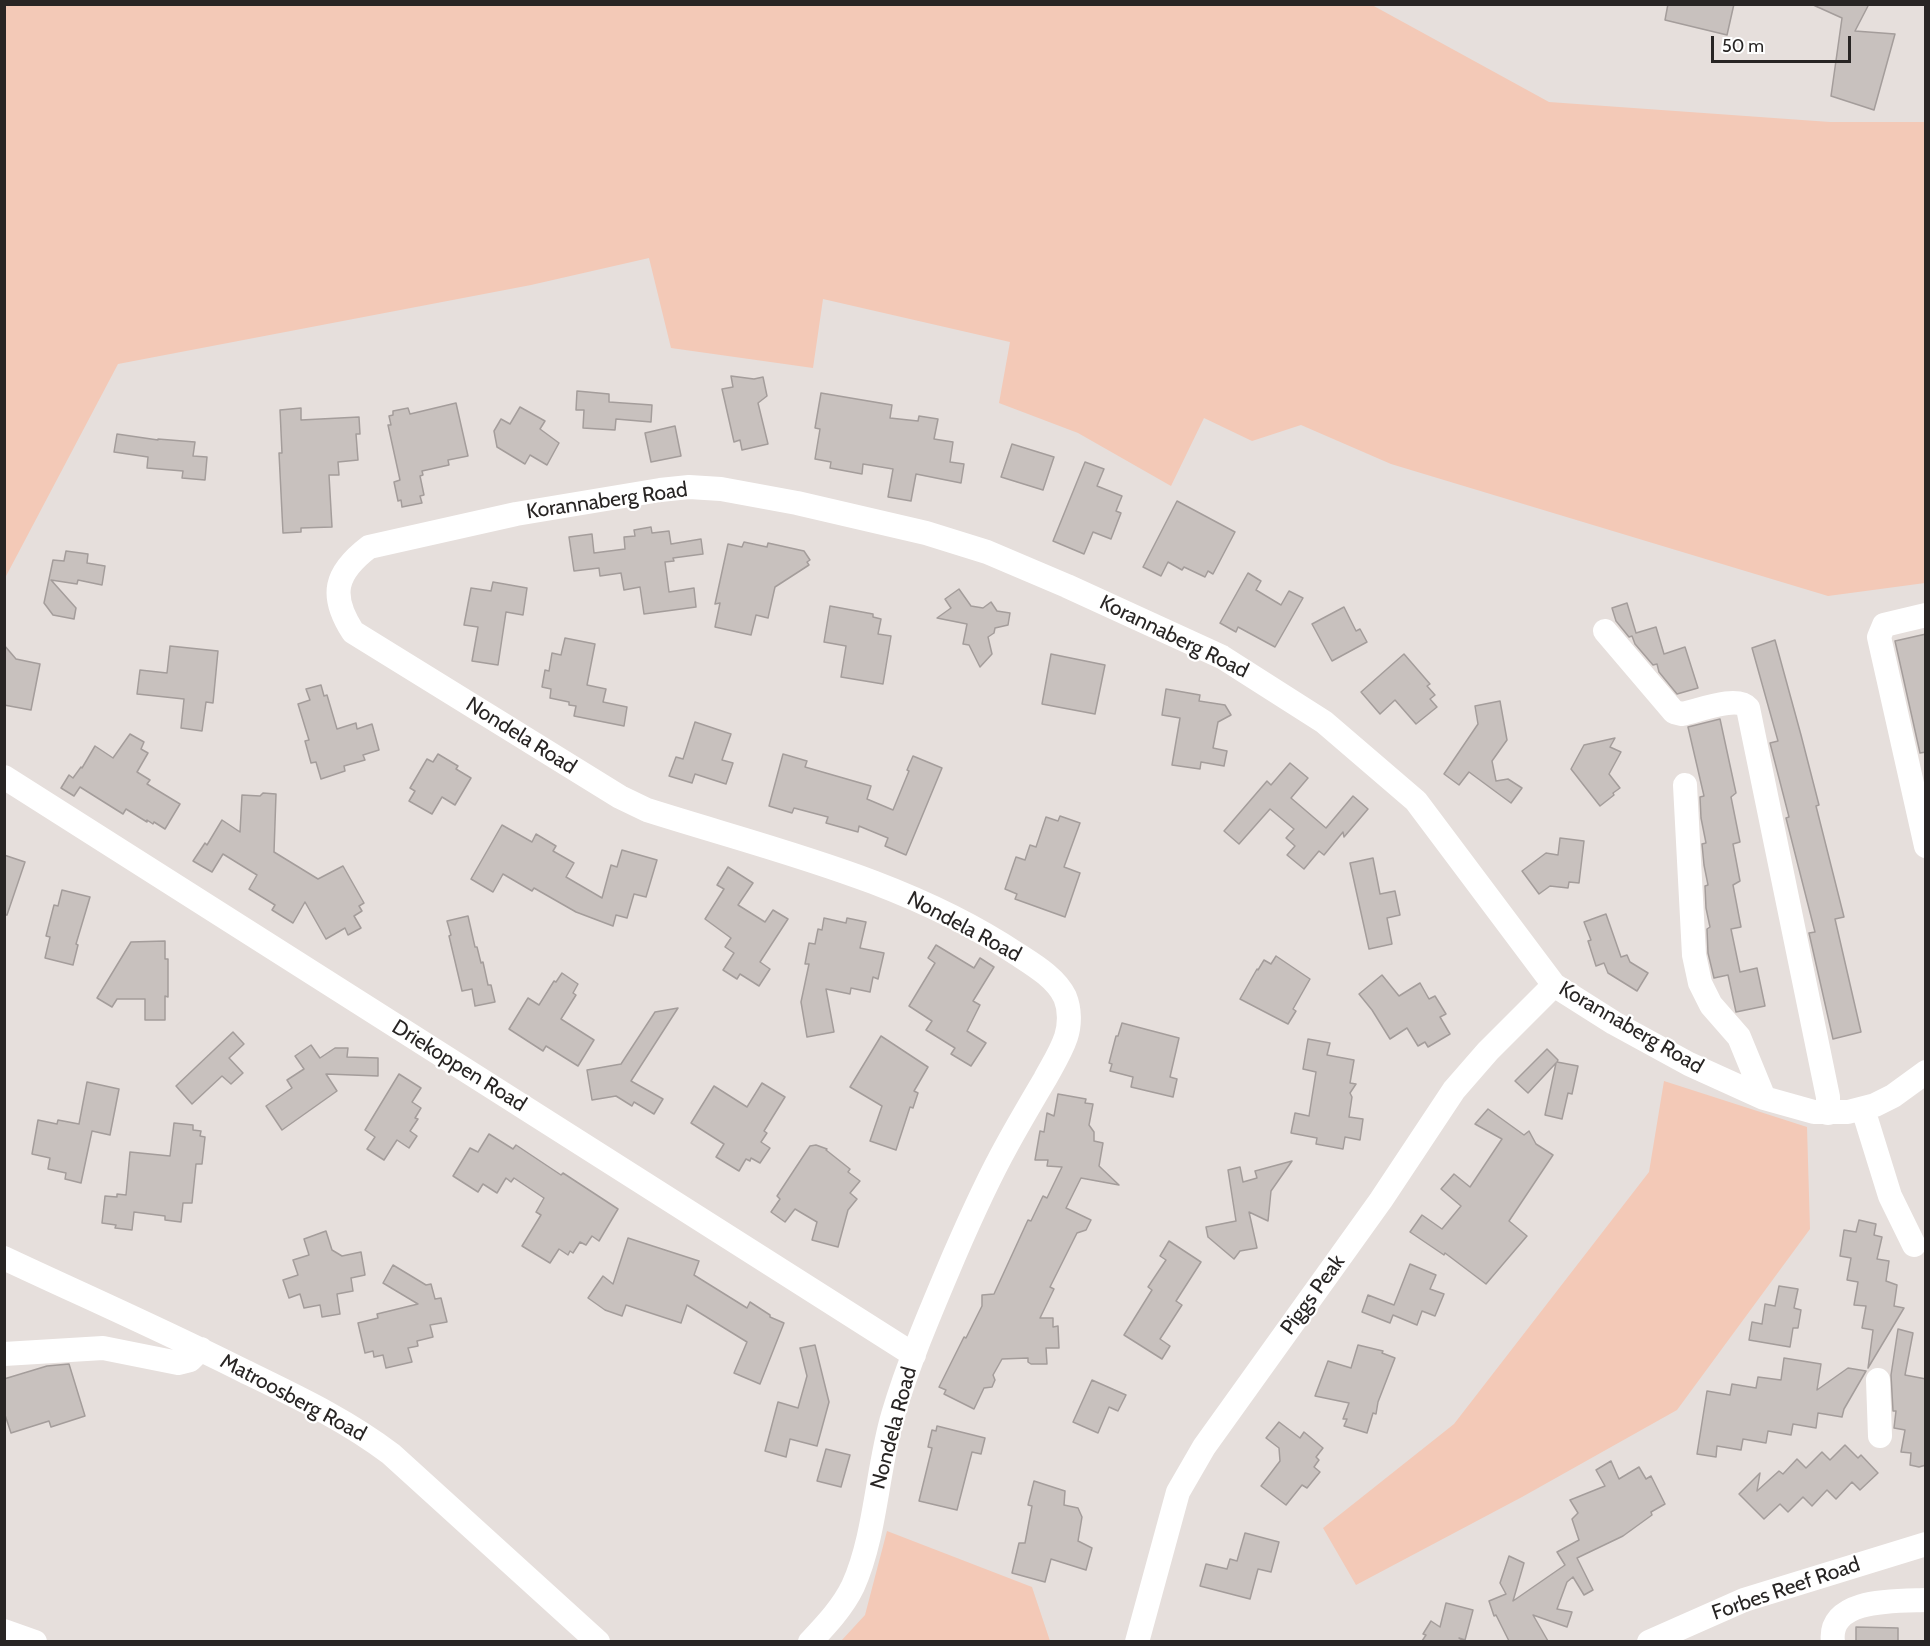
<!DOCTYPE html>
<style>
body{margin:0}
#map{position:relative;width:1930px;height:1646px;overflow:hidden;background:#e6dfdc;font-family:Cabin,sans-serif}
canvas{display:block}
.frame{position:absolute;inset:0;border:6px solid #282524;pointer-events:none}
.scale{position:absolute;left:1711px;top:36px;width:140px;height:27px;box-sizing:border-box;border:3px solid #282524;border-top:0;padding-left:8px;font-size:18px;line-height:21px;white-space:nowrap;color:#282524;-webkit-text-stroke:4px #fff;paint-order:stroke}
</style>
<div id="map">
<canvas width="1930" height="1646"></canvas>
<div class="frame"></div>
<div class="scale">50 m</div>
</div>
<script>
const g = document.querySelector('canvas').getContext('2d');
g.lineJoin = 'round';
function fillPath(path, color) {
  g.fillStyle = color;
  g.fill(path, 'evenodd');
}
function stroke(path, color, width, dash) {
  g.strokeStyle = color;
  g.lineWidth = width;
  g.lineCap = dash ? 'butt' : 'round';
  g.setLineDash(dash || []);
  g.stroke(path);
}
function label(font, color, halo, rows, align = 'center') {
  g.font = font + ' Cabin,sans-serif';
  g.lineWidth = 4.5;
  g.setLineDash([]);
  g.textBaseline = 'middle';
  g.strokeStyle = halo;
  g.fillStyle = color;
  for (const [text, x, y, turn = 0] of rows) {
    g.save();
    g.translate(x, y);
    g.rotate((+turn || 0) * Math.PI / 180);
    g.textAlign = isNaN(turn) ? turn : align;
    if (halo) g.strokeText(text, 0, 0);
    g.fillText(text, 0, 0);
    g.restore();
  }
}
const green = new Path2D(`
 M5 4 1372 5 1549 102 1830 122H1925V583L1828 596 1391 464 1301 425 1252 441 1204 418 1171 486 1078 433 999 403 1010 342 823 299 813 368 671 348 649 258 531 285 118 364 5 578Z
 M1664 1081 1807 1127 1810 1229 1677 1410 1522 1497 1356 1585 1323 1528 1454 1424 1649 1172Z
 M887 1531 1032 1587 1050 1641H841L865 1615Z`);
const building = new Path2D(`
 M1668 4H1734L1727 35 1665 20Z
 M1811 4H1869L1855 31 1895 34 1874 110 1831 96 1842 18Z
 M731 376 754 379 763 377 767 396 758 403 768 444 742 450 740 440 734 442 722 389 733 387Z
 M577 391 609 394V402L652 405 651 422 616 419 615 430 583 428 584 410H576Z
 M821 393 892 405 890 418 918 421 919 416 938 419 934 439 953 442 950 462 964 464 961 483 916 474 911 501 888 497 893 469 863 464 862 474 830 468 831 462 815 459 820 429 815 428Z
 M456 403 468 456 448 460 449 465 422 471 423 475 420 476 424 495 420 496 422 503 402 507 401 500 398 501 394 482 400 480 388 425H391L389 416 393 415V411L408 408 410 414Z
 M520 407 545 421 540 429 559 443 547 465 530 455 525 464 497 447 494 431 501 419 510 424Z
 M301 408V420L359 417 360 434H356L358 460 338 462 339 475H329L332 527 301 528V532L283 533 279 453H282L280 410Z
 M675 426 681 456 651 462 645 433Z
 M117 434 158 440V439L195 442 193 456 207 457 205 480 182 478 183 471 147 468 148 457 114 452Z
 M1012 444 1054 457 1043 490 1001 477Z
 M1085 462 1104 469 1097 486 1122 496 1116 511 1121 513 1111 539 1093 532 1084 554 1053 541Z
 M1177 501 1235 532 1213 574 1208 571 1205 577 1184 567 1182 570 1168 562 1161 576 1143 567Z
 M651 527 652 533 669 531 671 544 701 539 703 554 673 558 674 561 665 562 669 592 694 588 696 607 644 614 640 587 624 590 621 573 600 576 599 568 574 571 569 537 592 534 594 553 625 549 624 537 635 536 634 530Z
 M744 542 767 547 768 543 804 551 810 560 807 562 809 565 775 587 768 618 756 615 751 635 715 627 720 603 715 604 728 544 742 547Z
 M66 551 88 554 87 563 105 566 102 585 78 580 77 584 51 580 76 608 74 619 53 615 44 603 53 560 64 561Z
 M1248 573 1261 581 1256 590 1281 605 1289 591 1303 598 1275 647 1238 627 1236 632 1220 623Z
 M493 582 527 588 523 615 506 612 498 665 472 661 478 627 464 625 471 588 491 591Z
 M959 589 971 606 983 608 991 602 997 611 1010 613 1008 625 995 628 994 633 988 637 992 654 980 667 969 645 963 644 967 624 937 618 951 608 945 599Z
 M1627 603 1636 633 1656 627 1664 654 1685 647 1698 688 1677 694 1659 672 1657 664 1653 665 1635 644 1632 636 1629 637 1616 621 1612 608Z
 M830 606 873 614V617L881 619 878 634 891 636 883 684 841 677 846 646 824 642Z
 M1344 607 1356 631 1360 629 1367 642 1332 661 1312 624Z
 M1926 634V752L1920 753 1895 641Z
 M565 638 595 644 587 685 606 689 603 702 627 707 624 726 574 716 576 706 569 705V702L550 698 551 689 542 687 545 670 549 671 552 653 561 655Z
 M1775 640 1801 735 1819 805 1816 806 1844 917 1835 919 1861 1032 1833 1039 1809 933 1815 932 1786 818 1789 817 1770 743 1778 741 1752 648Z
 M4 645 16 659 40 664 31 710 4 705Z
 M170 646 218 651 213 703 206 702 202 731 181 728 184 699 137 694 140 670 167 673Z
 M1051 654 1105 665 1095 714 1042 704Z
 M1404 654 1430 684 1427 686 1435 695 1430 699 1437 707 1416 724 1395 700 1380 714 1361 692Z
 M321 685 324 696 327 695 337 729 356 723 357 729 372 724 379 750 363 755 365 760 344 766 345 771 321 779 316 762 311 763 305 741 309 740 298 704 310 700 306 689Z
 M1166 689 1200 695 1199 701 1225 705 1231 715 1218 722 1213 748 1227 751 1224 766 1201 762 1200 769 1172 765 1180 718 1162 715Z
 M1500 701 1507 740 1492 761 1496 781 1508 779 1522 788 1511 803 1469 772 1459 785 1444 774 1478 724 1475 706Z
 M1720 719 1736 793 1731 797 1740 842 1733 844 1740 881 1733 885 1741 927 1731 929 1740 972 1757 968 1765 1006 1736 1012 1728 975 1714 978 1708 953 1707 929 1710 927 1706 908 1705 886 1708 885 1704 865 1702 844 1706 843 1701 818 1700 797 1704 796 1688 727Z
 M695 722 731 734 722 760 733 763 726 784 695 774 692 783 669 776 676 757 683 759Z
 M130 734 144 742 141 749 148 753 137 772 150 780 147 784 180 804 165 829 154 822 153 824 147 820V822L126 809 123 814 80 787 74 796 61 788 69 775 73 778 81 767 82 768 95 746 113 758Z
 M1615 738 1610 747 1621 752 1609 774 1620 788 1613 793 1614 795 1600 806 1571 769 1584 745Z
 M438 754 458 766 456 769 471 778 455 805 442 797 432 814 409 801 415 791 410 788 427 759 433 762Z
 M783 754 807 761 805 767 871 786 867 799 893 810 909 771 907 770 913 756 942 768 906 855 885 846 888 838 859 826 858 832 826 823 828 817 794 808 792 813 769 806Z
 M1290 763 1308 778 1291 798 1326 828 1353 796 1368 809 1344 837 1343 832 1324 855 1319 851 1304 869 1287 855 1295 846 1286 838 1294 829 1270 809 1239 844 1224 831 1267 781 1271 785Z
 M263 793 276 794 274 852 318 879 343 866 364 903 359 906 362 911 354 916 361 928 348 935 345 928 326 939 305 902 293 923 272 910 275 905 249 889 257 875 223 854 212 872 193 861 205 843 207 845 222 820 240 832 242 795 260 796Z
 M1060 816 1080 823 1064 867 1080 873 1065 917 1015 899 1017 894 1005 889 1016 857 1025 860 1030 845 1036 847 1046 817 1058 821Z
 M502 825 532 842 536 834 556 846 553 851 574 863 566 877 602 898 611 865 617 867 622 850 657 860 646 897 634 894 627 918 616 915 613 926 576 912 534 888 532 891 503 874 493 892 471 879Z
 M1560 838 1584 841 1579 883 1569 882 1568 888 1550 886 1539 894 1522 871 1546 853 1558 855Z
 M4 855 25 862 7 915H4Z
 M1373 858 1380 894 1395 891 1400 915 1387 918 1392 944 1369 949 1350 863Z
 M728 867 753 883 738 905 765 922 773 910 788 919 760 962 770 969 759 986 740 974 737 979 723 970 734 953 725 947 731 938 705 919 724 889 717 885Z
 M62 890 90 897 76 944 78 945 73 965 45 958 50 937 46 936 54 905 58 906Z
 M1606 914 1621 957 1627 955 1630 962 1648 973 1637 991 1608 973 1604 963 1596 966 1588 941 1591 940 1584 922Z
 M468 916 475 947H477L481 963 483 962 488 985H491L495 1002 475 1006 472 989 462 991 449 936 451 935 447 921Z
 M824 918 846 923 847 918 866 922 860 948 884 953 878 979 873 977 870 992 851 988 850 994 826 989 834 1032 807 1037 801 1002 809 964H805L809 943 815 944 818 929 822 930Z
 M165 941V959H168V997L165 996V1020H145V999H117L112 1007 97 998 131 942Z
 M936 945 974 968 980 958 994 967 973 1001 980 1005 967 1031 986 1043 971 1066 951 1054 955 1048 926 1030 932 1021 909 1006 935 963 928 958Z
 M1276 956 1310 979 1293 1009 1296 1011 1288 1024 1240 999 1257 969 1258 970 1264 960 1271 964Z
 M562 973 578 984 573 993 576 995 561 1019 594 1040 578 1066 546 1046 543 1051 509 1029 528 998 539 1005 554 981 556 982Z
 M1382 975 1399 996 1420 983 1429 999 1435 996 1446 1014 1440 1017 1450 1034 1428 1047 1425 1042 1418 1046 1407 1028 1390 1039 1372 1010 1359 994Z
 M678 1008 631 1081 663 1099 654 1114 634 1102 632 1106 616 1096 592 1100 587 1070 621 1064 655 1012Z
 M1122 1023 1179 1038 1170 1077 1177 1079 1173 1097 1131 1087 1133 1077 1110 1071 1112 1064 1109 1063 1116 1036H1118Z
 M233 1032 244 1044 229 1058 243 1073 231 1084 222 1076 192 1104 176 1086Z
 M881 1036 928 1067 914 1091 918 1093 913 1108 910 1107 896 1150 870 1141 882 1106 850 1087Z
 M1308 1039 1330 1043 1327 1055 1354 1060 1350 1083 1356 1084 1350 1093 1352 1097 1349 1117 1363 1119 1360 1140 1345 1137 1343 1149 1316 1144 1317 1138 1291 1133 1295 1113 1309 1116 1316 1072 1303 1069Z
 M311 1045 320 1058 335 1048H348L347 1057 378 1058V1076L326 1074 337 1091 282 1130 266 1106 292 1088 287 1080 304 1069 295 1056Z
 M1547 1049 1558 1060 1557 1062 1578 1066 1572 1094 1568 1093 1562 1119 1545 1115 1556 1063 1528 1093 1515 1081Z
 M399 1074 421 1088 412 1102 421 1108 415 1118 418 1119 410 1131 417 1136 409 1148 397 1140 384 1160 367 1149 375 1137 365 1130Z
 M87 1082 119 1089 110 1135 92 1131 81 1183 65 1179 66 1173 48 1169 50 1158 32 1154 38 1120 57 1124 58 1120 79 1124Z
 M762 1083 785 1097 764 1131 767 1133 761 1142 770 1148 760 1163 751 1158 750 1161 746 1159 739 1171 716 1157 724 1144 691 1123 714 1086 747 1107Z
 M1058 1094 1086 1099 1085 1103 1093 1104 1089 1125 1094 1132V1141L1103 1143 1099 1166 1119 1185 1081 1178 1066 1208 1091 1220 1086 1230 1077 1233 1050 1287 1054 1289 1040 1318H1053V1327L1058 1326 1059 1348H1046L1047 1364H1031L1028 1362V1358L1002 1359 993 1375 995 1380 992 1387 984 1388 974 1409 944 1394 946 1390 939 1387 964 1337 966 1338 982 1306V1295L994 1294 1028 1220 1031 1221 1043 1196 1047 1198 1062 1167 1047 1166 1048 1160H1035L1040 1131 1044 1132 1047 1113 1054 1116Z
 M1488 1109 1524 1135 1529 1131 1536 1144 1553 1155 1509 1221 1527 1236 1486 1284 1445 1253 1444 1255 1410 1232 1422 1215 1442 1229 1461 1206 1441 1189 1454 1174 1470 1187 1502 1139 1475 1124Z
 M174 1123 193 1125V1130L201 1131 200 1136 205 1137 202 1164H196L192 1203H183L181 1222 165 1220V1216L134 1212 132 1230 115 1228 116 1225 102 1223 105 1196 117 1197V1194L126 1195 130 1152 170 1156Z
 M489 1134 513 1149 516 1145 561 1175 563 1173 618 1209 599 1241 592 1236 586 1245 580 1242 573 1253 570 1251 568 1255 559 1249 550 1263 522 1246 541 1215 536 1212 544 1198 514 1178 511 1182 506 1178 497 1193 483 1184 478 1192 453 1176 470 1148 478 1152Z
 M816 1145 827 1149 826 1150 850 1169 848 1172 860 1181 850 1193 857 1199 848 1210 838 1247 812 1240 817 1222 795 1209 785 1222 771 1212 780 1199 777 1196 810 1146Z
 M1292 1161 1271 1191 1268 1221 1249 1212 1257 1248 1240 1251 1234 1259 1208 1237 1206 1227 1236 1221 1228 1170 1240 1167 1243 1182 1257 1178 1255 1171Z
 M1859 1220 1876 1224 1874 1235 1882 1237 1877 1259 1889 1261 1886 1281 1897 1285 1894 1306 1904 1308 1868 1368 1873 1330 1862 1328 1866 1306 1854 1305 1858 1282 1847 1280 1851 1258 1840 1256 1844 1230 1856 1232Z
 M326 1231 332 1250 342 1256 361 1252 365 1275 351 1278 353 1291 337 1294 340 1314 322 1317 320 1305 304 1308 300 1294 289 1298 283 1280 298 1275 293 1260 309 1255 304 1239Z
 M628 1238 699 1261 694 1275 747 1308 750 1302 770 1315V1317L784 1323 760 1384 734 1373 747 1342 687 1305 681 1323 626 1305 622 1316 605 1310 588 1298 603 1276 613 1284Z
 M1169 1241 1201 1262 1176 1301 1182 1305 1160 1339 1170 1346 1162 1359 1124 1335 1152 1290 1148 1287 1166 1260 1160 1256Z
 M1410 1264 1436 1275 1430 1289 1444 1294 1435 1316 1422 1311 1417 1325 1393 1315 1390 1323 1362 1312 1368 1295 1394 1305Z
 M393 1265 426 1285 431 1284 435 1299 441 1298 447 1322 430 1325 433 1337 417 1341 418 1346 408 1348 412 1362 386 1368 383 1355 374 1357 373 1351 365 1353 358 1323 378 1318 377 1314 418 1304 383 1283Z
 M1779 1286 1798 1289 1794 1308 1801 1310 1798 1328H1793L1790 1347 1749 1340 1752 1322 1762 1324 1765 1304 1775 1306Z
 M1898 1329 1913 1333 1905 1375 1926 1379V1465L1919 1467 1910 1465 1911 1453 1901 1452 1905 1430 1894 1428 1896 1411H1893L1891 1375Z
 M815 1345 829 1402 817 1446 790 1439 786 1457 765 1451 778 1402 798 1408 807 1376 800 1348Z
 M1358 1345 1383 1351 1382 1353 1395 1358 1378 1402 1376 1414 1373 1413 1367 1433 1344 1426 1347 1419H1343L1349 1403 1315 1396 1328 1361 1351 1368Z
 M1784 1358 1821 1364 1817 1390 1848 1368 1866 1371 1844 1409 1842 1417 1818 1413 1816 1428 1793 1424 1791 1435 1768 1431 1766 1443 1743 1439 1741 1450 1717 1446 1716 1457 1697 1454 1707 1391 1730 1395 1732 1384 1756 1388 1758 1377 1781 1380Z
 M69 1364 85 1416 51 1427 49 1421 11 1433 4 1412V1379L47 1366Z
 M1092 1380 1126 1395 1118 1411 1109 1407 1098 1433 1073 1422Z
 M1279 1422 1300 1438 1304 1432 1323 1448 1316 1457 1319 1460 1314 1467 1320 1472 1307 1488 1302 1485 1286 1505 1261 1486 1280 1461 1279 1448 1266 1438Z
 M937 1426 985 1438 981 1454 972 1452 957 1510 919 1501 932 1448 928 1447 932 1430 936 1431Z
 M1845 1445 1858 1458 1861 1455 1878 1473 1860 1490 1852 1482 1836 1499 1827 1490 1812 1506 1803 1497 1788 1512 1780 1504 1764 1519 1739 1494 1760 1473 1757 1491 1779 1471 1783 1474 1797 1459 1806 1468 1822 1452 1830 1460Z
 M826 1449 850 1455 841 1487 817 1481Z
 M1611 1461 1619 1479 1639 1467 1646 1479 1651 1476 1665 1504 1651 1512 1652 1515 1623 1536 1577 1558 1593 1590 1584 1595 1573 1577 1567 1582 1557 1609 1572 1612 1567 1627 1533 1615 1548 1641H1509L1496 1615 1494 1616 1489 1601 1506 1594 1500 1583 1509 1556 1524 1563 1513 1601 1565 1565 1557 1552 1579 1540 1572 1519 1578 1513 1570 1500 1605 1486 1596 1470Z
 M1034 1481 1065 1491 1064 1505 1078 1508 1082 1517 1078 1541 1092 1548 1086 1570 1051 1559 1045 1582 1012 1573 1019 1543H1025L1032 1506 1028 1505Z
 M1245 1533 1279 1542 1271 1572 1258 1569 1250 1599 1200 1586 1206 1564 1227 1569 1230 1559 1237 1561Z
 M1446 1603 1473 1610 1465 1640 1459 1638 1464 1641H1422L1426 1635 1423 1634 1431 1621 1440 1627Z
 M1856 1627 1898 1628V1641H1856Z`);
const minor = new Path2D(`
 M1926 615 1884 625 1879 637 1926 846
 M1605 631 1674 712 1682 714C1698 711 1737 695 1748 708L1828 1097V1113
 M4 777 914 1355
 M1685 785 1694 955 1700 983 1711 1005 1739 1037 1764 1098
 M1863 1109 1890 1196 1914 1245
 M4 1258C85 1296 165 1331 244 1371 295 1396 345 1419 391 1454L598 1642
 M4 1354 103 1348 178 1363 190 1360 201 1349
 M1878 1380 1880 1436
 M4 1631 35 1642
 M810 1642C826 1625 843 1607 853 1586 876 1535 877 1469 893 1415 909 1361 932 1308 954 1256 970 1219 987 1181 1007 1145 1019 1123 1032 1101 1045 1079 1052 1066 1061 1052 1066 1037 1070 1025 1070 1009 1065 997 1056 978 1034 965 1017 954 906 880 773 850 647 810L620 797 353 632C329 595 335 573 369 547L516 514 660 490 689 487 721 489 797 503 926 533 987 552 1067 586 1222 657 1324 722 1416 801 1554 985 1614 1023 1689 1064 1764 1098 1814 1112H1848L1875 1105 1893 1096 1926 1072
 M1137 1642 1178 1492 1204 1447 1381 1200 1454 1090 1488 1051 1554 985
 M1649 1642 1744 1600 1926 1544
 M1833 1642C1827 1597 1899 1601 1926 1600`);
const streetNames = [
 ["Korannaberg Road",607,501,-8],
 ["Korannaberg Road",1174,637,26],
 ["Nondela Road",521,736,32],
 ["Nondela Road",964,927,28],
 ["Korannaberg Road",1631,1028,30],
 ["Driekoppen Road",459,1066,32],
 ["Piggs Peak",1313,1295,-54],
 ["Matroosberg Road",293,1398,28],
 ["Nondela Road",894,1428,-75],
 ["Forbes Reef Road",1786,1589,-19]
];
fillPath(green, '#f3c9b7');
fillPath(building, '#c8c1be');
stroke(building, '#a49d9b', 1.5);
stroke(minor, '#fff', 24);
label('21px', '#282524', '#fff', streetNames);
</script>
